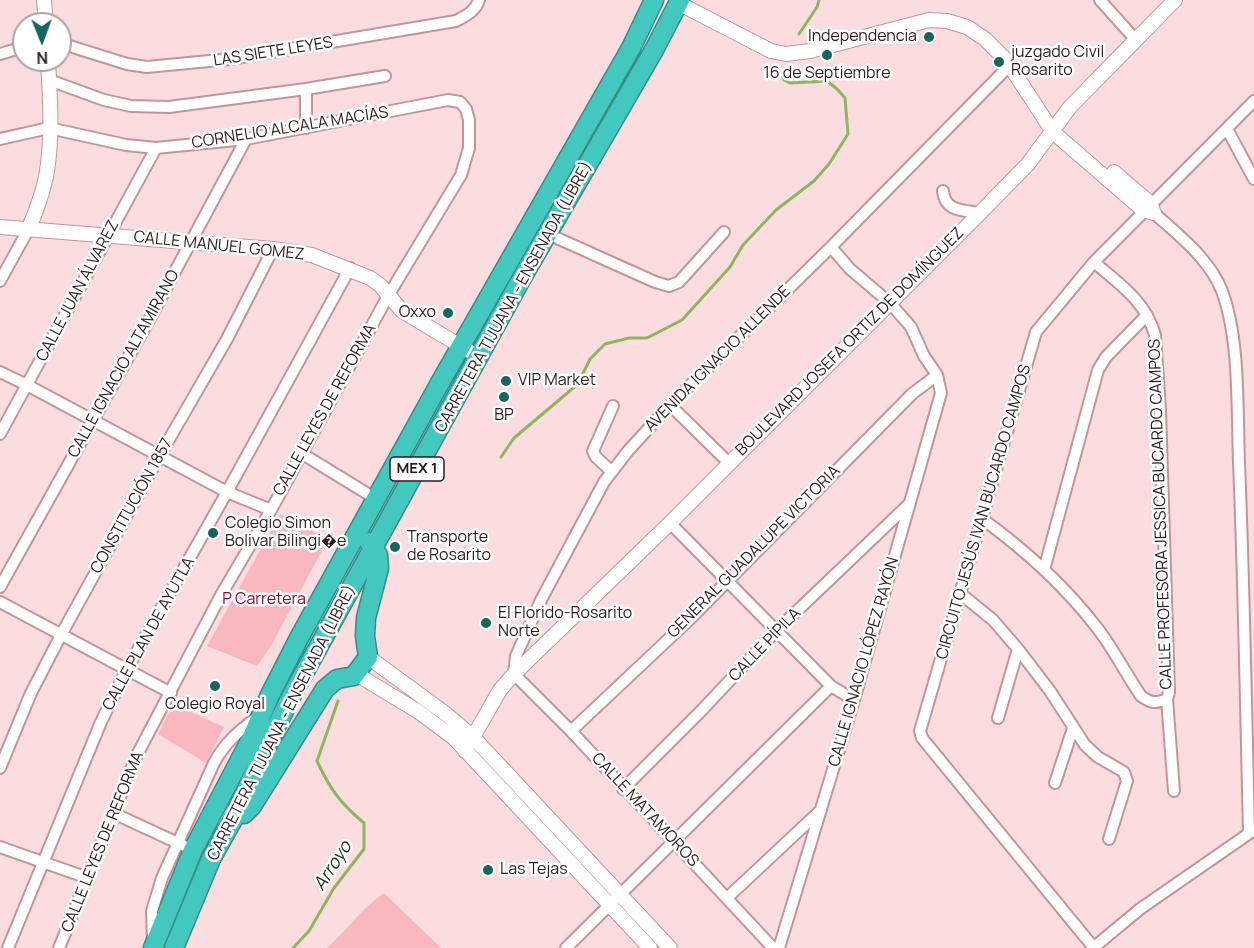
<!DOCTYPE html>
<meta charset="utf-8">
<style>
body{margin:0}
#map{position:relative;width:1254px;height:948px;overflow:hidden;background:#fbdde0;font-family:Manrope,sans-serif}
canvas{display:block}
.north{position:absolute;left:12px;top:12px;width:60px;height:60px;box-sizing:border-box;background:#fff;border:2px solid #aaa3a4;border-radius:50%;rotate:179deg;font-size:16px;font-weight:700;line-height:24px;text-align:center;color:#2b191c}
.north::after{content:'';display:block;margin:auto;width:21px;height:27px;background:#166460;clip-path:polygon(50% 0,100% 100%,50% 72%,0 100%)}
</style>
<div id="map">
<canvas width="1254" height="948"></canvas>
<div class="north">N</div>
</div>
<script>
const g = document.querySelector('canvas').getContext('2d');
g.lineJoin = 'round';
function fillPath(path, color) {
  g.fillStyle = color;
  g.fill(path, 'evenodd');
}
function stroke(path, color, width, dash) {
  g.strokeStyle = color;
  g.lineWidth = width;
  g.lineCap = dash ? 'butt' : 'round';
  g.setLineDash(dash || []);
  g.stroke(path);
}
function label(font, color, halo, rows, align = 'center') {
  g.font = font + ' Manrope,sans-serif';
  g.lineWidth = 5;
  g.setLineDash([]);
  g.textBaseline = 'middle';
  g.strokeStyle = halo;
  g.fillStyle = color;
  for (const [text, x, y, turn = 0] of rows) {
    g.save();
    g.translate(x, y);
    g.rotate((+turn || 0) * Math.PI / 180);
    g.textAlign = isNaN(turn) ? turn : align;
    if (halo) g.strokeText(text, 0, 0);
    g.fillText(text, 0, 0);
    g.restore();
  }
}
const green = new Path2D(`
 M280 514 328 539 271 646 257 666 207 646Z
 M173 704 224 727 206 763 158 734Z
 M384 893 441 948H327C347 930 363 907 384 893Z`);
const stream = new Path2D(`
 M799 34 817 7 819 0
 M501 457 514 438 578 384 590 359 605 344 629 338H647L682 320 730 267 743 245 776 210 814 181 829 164 848 134 845 98 837 89 827 81 790 83 784 80 782 75 784 69
 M293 948 309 931 334 888 364 849V823C340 803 330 789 317 761L338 701`);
const street = new Path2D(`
 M1100 0 1135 39
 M60 43 127 64 147 67 230 59 456 21C465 16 476 11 479 0
 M0 54 24 47
 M49 80 104 100 131 106 169 107 306 89 385 76
 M306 89V128
 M1227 129 1254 179
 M0 139 49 128 126 145 156 148 246 139 448 100 460 102 466 109 469 120V148L461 175 388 296 271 510 221 595 137 755 59 948
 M943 191C945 212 963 210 980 213
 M1154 213C1179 236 1209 258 1222 291 1240 339 1237 410 1239 462 1244 585 1246 709 1249 833
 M548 234 655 282 669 286 679 282 724 232
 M0 281 28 230
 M0 372 27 385 227 492 271 510
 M670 405 729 463
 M0 434 156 148
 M301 453 376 499
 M611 471 596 457 593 451 613 406
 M981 518C1024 549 1065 586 1098 629 1114 650 1126 674 1141 696 1151 703 1155 704 1167 699L1169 692 1160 410 1155 335C1145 300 1119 284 1094 262
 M670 523 831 686 854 700
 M1044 570 1098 370 1106 357 1147 315
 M0 587 149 320 246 139
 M961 594 993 620 1018 649 1050 691 1085 745 1098 757 1124 772 1127 781 1109 839
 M0 602 171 693
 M1167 699 1174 791
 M998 718 1018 649
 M571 731 691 618 912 394 937 375
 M0 768 31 693 61 635 160 455 227 339 273 249
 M1055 783 1073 728
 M623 789 702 710 776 631 909 504
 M113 813 193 850
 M0 847 88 878
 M727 898 821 810
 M153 941 152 911 162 878 214 763C225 742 240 730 259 716
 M8 948 101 722 127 669 227 492 350 268
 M566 948 831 686
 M773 948 571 731 514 674 516 656 541 600 604 482 628 451 670 405 831 247 1010 65
 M779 948 854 700 941 393 937 375 924 356 911 327 890 303 850 269 831 247
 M1093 948 1140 909 1254 830
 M1094 948 922 738 920 731 1036 332 1094 262 1254 101`);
const secondary = new Path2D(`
 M44 0 46 24
 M678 3 771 51 786 54 810 51 929 20 947 21 967 27 985 39 1006 60 1053 132 1143 210 1154 213
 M1114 172 1150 203 1154 213
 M0 227 273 249 312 255 370 278 380 285 402 311 469 351
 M28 230C36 212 42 195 46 177 53 139 50 98 48 60
 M368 657 446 714 473 737 670 948
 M354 676 363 678 419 712 454 738 650 948
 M465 751 500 690 514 674 670 523 980 213 1028 164 1070 107 1175 0`);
const highway = new Path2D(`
 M244 814 252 806 325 689 337 679 354 676 368 657 365 636 366 618 379 568 378 555 369 542
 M153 948 193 850 252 737 270 695 299 638 441 381 631 48 654 0
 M174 948 211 859 235 816 262 755 293 693 523 276 654 50 680 0`);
const markers = [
 [929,37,6,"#166460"],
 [827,55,6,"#166460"],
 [999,62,6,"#166460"],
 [448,313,6,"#166460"],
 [506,381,6,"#166460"],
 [504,397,6,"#166460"],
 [213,533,6,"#166460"],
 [395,547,6,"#166460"],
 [486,623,6,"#166460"],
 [215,686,6,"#166460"],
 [488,870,6,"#166460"]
];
const shields = [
 [417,469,54]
];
const shieldNames = [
 ["MEX 1",417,469]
];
const poiNames = [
 ["Independencia",917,37,"right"],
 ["juzgado Civil",1011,53],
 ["Rosarito",1011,71],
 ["16 de Septiembre",827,74,"center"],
 ["Oxxo",436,313,"right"],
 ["VIP Market",518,381],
 ["BP",504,416,"center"],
 ["Colegio Simon",225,524],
 ["Bolivar Bilingi�e",225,542],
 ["Transporte",407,538],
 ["de Rosarito",407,556],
 ["El Florido-Rosarito",498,614],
 ["Norte",498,632],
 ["Colegio Royal",215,705,"center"],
 ["Las Tejas",500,870]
];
const streetNames = [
 ["LAS SIETE LEYES",273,52,-9],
 ["CORNELIO ALCALA MACÍAS",290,128,-9],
 ["CALLE MANUEL GOMEZ",219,246,6],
 ["CALLE JUAN ÁLVAREZ",78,291,-62],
 ["CARRETERA TIJUANA - ENSENADA (LIBRE)",514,297,-61],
 ["BOULEVARD JOSEFA ORTIZ DE DOMÍNGUEZ",850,342,-45],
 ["AVENIDA IGNACIO ALLENDE",718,359,-45],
 ["CALLE IGNACIO ALTAMIRANO",124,364,-61],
 ["CALLE LEYES DE REFORMA",325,410,-61],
 ["CONSTITUCIÓN 1857",132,506,-61],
 ["CIRCUITO JESÚS IVAN BUCARDO CAMPOS",984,512,-74],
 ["CALLE PROFESORA JESSICA BUCARDO CAMPOS",1161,514,-92],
 ["GENERAL GUADALUPE VICTORIA",754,552,-45],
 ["CALLE PLAN DE AYUTLA",149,634,-61],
 ["CALLE PÍPILA",765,645,-46],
 ["CALLE IGNACIO LÓPEZ RAYÓN",864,662,-74],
 ["CARRETERA TIJUANA - ENSENADA (LIBRE)",282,723,-63],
 ["CALLE MATAMOROS",645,810,47],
 ["CALLE LEYES DE REFORMA",103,842,-68]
];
const parkNames = [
 ["P Carretera",264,600]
];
const waterNames = [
 ["Arroyo",333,866,-57]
];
fillPath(green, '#f9b7c0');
stroke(stream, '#8db65e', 3);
stroke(street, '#c3959b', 14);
stroke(secondary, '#c3959b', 16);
stroke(highway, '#3b8b87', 21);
stroke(street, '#fff', 10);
stroke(secondary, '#fff', 14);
stroke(highway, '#43c8c0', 18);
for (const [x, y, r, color] of markers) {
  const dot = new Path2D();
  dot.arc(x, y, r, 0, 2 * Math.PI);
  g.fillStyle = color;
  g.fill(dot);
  stroke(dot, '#fff', 2);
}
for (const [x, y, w] of shields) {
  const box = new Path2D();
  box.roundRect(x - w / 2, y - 12, w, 24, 4.5);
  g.fillStyle = '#fff';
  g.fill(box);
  stroke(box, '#2b191c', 1.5);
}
label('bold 15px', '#2b191c', null, shieldNames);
label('16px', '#2b191c', '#fff', poiNames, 'left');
label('16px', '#2b191c', '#fff', streetNames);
label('16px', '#870935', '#fff', parkNames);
label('italic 18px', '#1f2f0a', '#fff', waterNames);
</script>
